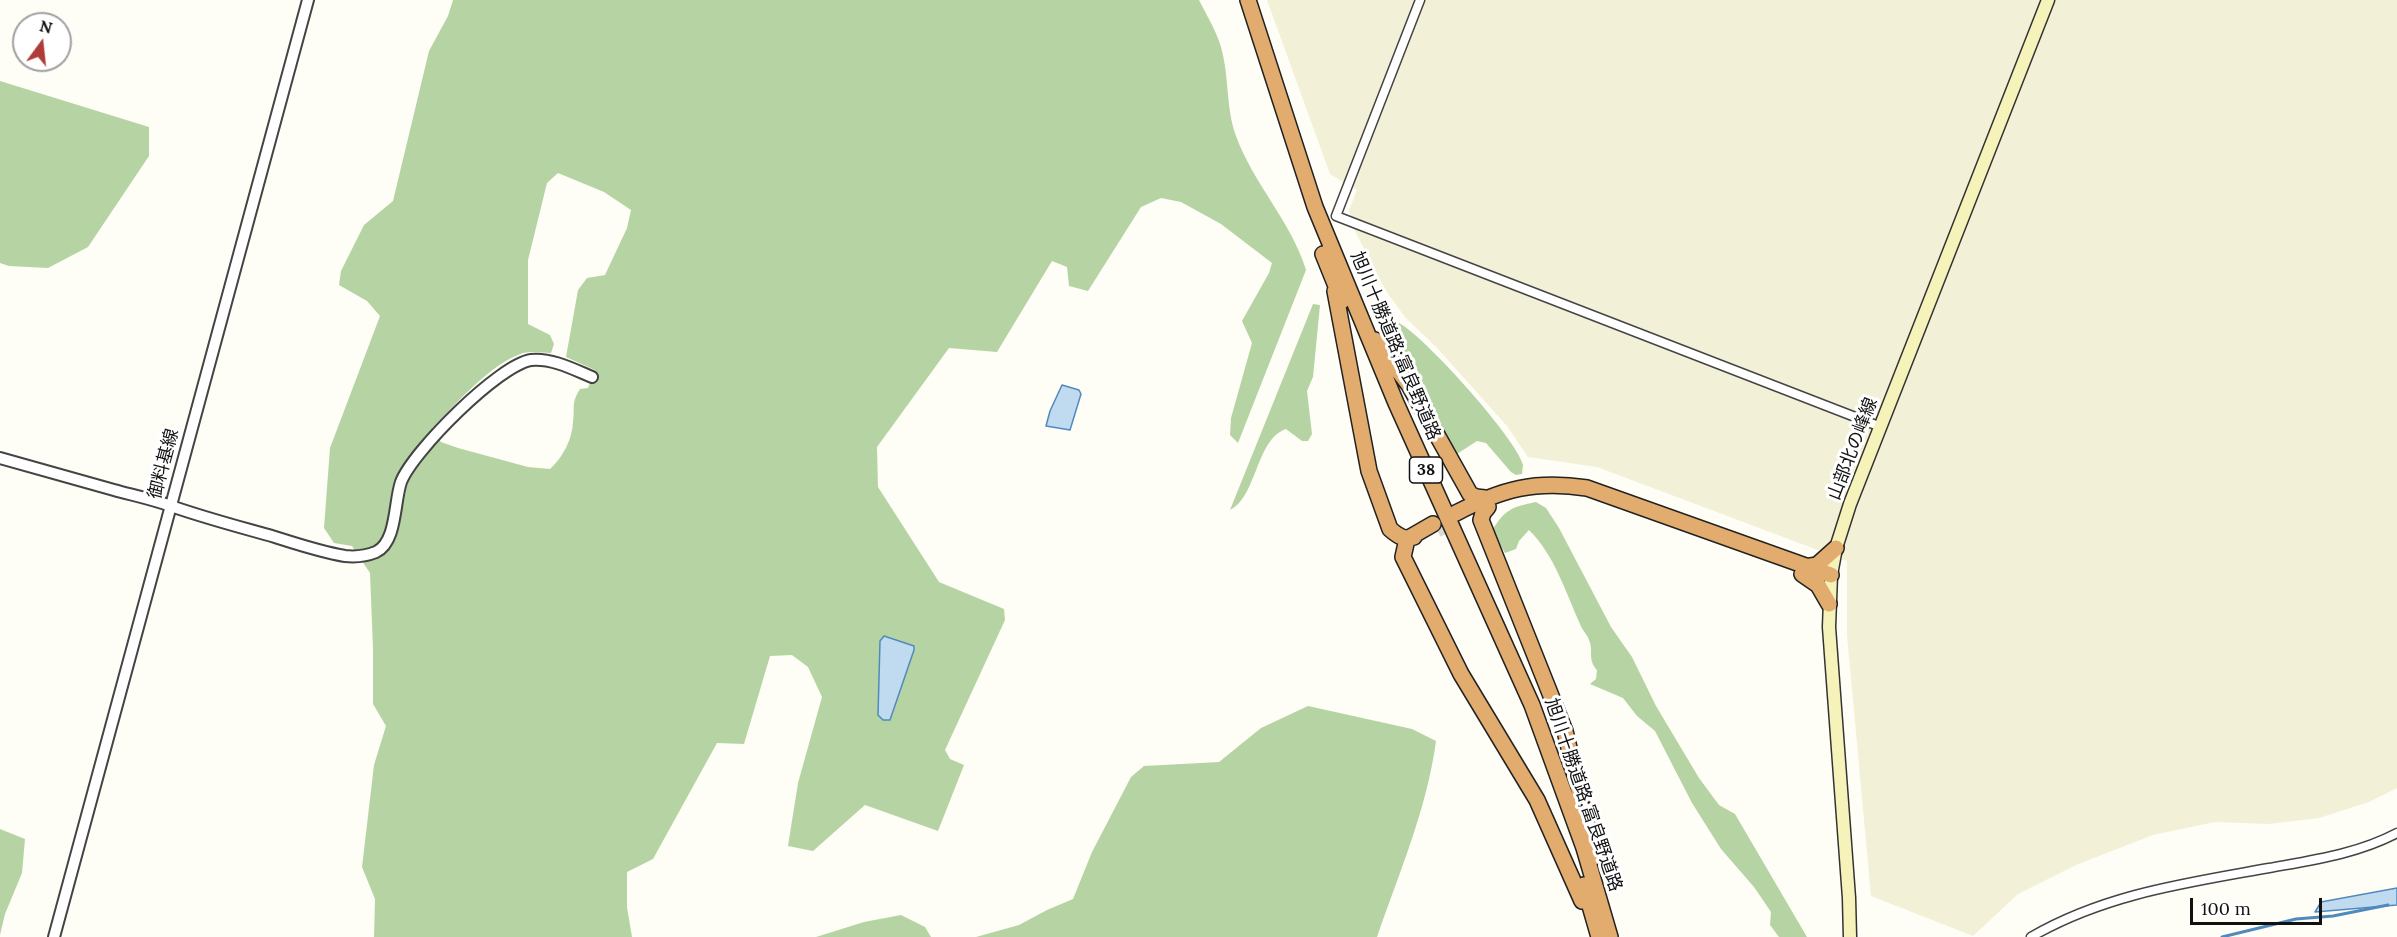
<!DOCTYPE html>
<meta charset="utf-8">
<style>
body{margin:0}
#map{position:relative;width:2397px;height:937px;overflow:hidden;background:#fefdf6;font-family:Lora,serif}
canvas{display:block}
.north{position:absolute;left:12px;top:12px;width:60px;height:60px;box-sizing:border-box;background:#fff;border:2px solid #a0a0a0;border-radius:50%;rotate:15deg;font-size:16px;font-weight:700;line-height:24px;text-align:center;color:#111}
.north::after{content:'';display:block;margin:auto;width:21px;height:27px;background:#b03c39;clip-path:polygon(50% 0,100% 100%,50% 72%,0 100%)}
.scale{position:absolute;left:2190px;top:898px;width:132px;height:27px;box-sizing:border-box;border:3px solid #111;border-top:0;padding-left:8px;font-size:18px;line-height:21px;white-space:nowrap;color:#111;-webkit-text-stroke:4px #fff;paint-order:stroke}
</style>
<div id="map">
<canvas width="2397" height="937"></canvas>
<div class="north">N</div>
<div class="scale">100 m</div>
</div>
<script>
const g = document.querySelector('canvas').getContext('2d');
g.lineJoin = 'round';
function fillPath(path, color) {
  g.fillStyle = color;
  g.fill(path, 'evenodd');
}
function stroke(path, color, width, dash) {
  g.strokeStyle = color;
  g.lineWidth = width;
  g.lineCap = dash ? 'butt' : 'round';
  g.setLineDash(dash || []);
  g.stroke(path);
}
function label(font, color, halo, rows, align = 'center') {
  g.font = font + ' Lora,"Noto Sans JP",serif';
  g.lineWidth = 6;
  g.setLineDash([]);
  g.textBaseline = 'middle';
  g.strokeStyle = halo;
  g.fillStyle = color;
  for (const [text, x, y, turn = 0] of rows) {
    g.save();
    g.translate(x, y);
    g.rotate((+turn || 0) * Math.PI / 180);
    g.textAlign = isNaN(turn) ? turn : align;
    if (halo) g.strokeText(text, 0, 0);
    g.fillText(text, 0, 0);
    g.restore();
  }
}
const farmland = new Path2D(`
 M1267 0H2397V788L2369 802 2319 818 2269 824 2215 822 2153 835 2076 865 2018 894 1973 936 1871 896 1847 635V561L1597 467 1528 457 1507 426 1438 349 1405 317 1386 291 1355 231 1349 210 1357 190 1330 174Z`);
const forest = new Path2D(`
 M453 0H1199C1206 14 1214 27 1219 41 1230 72 1225 106 1236 136 1253 183 1292 223 1306 270L1238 443 1230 435 1231 418 1252 343 1242 321 1269 273 1272 263 1221 224 1181 202 1161 198 1141 207 1088 291 1069 286 1067 267 1052 261 997 352 949 348 877 447 878 487 939 582 1004 609 1005 620 945 750 950 759 964 765 938 831 865 805 813 851 788 846 798 783 822 697 808 667 792 655 770 656 744 744 717 743 653 859 627 872V907L632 937H374L375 899 362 867 374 765 386 726 373 704V649L370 573 352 546 334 543 324 528 330 448 380 316 367 301 339 285 341 271 364 225 393 201 429 51 448 16ZM558 173 604 192 631 210 627 228 605 275 587 278 578 290 566 357 595 370 588 388 580 389C571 403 575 407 573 422 572 440 563 457 550 469L528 467 458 448 441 442 432 428C457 403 490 364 523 353 532 351 543 353 551 353L554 344 550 335 528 324V260L547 183Z
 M0 81 149 127V156L88 247 48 268 9 266 0 263Z
 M1313 304 1320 305 1313 377 1307 391 1312 434 1308 441H1302L1286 429C1256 439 1257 497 1230 510Z
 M1380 321C1386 321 1394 321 1399 323 1423 335 1517 439 1523 465 1523 466 1522 473 1522 474L1516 475 1511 472 1486 443 1477 441 1457 454 1452 449 1378 324Z
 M1536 502 1546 508 1559 528 1611 627 1632 657 1656 706 1699 778 1719 805 1735 814 1807 937H1779L1770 925 1771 912 1754 887 1721 849 1692 803 1655 731 1637 716 1623 698 1590 684 1596 679 1597 670C1587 659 1594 652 1589 640 1587 634 1582 630 1580 624 1566 593 1554 554 1529 530L1519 541 1516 549 1505 553 1492 531C1505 509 1512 507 1536 502Z
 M1308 706 1412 729 1436 741C1427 809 1399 873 1377 937H976L1019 925 1047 910 1073 899 1092 852 1131 777 1144 766 1219 762 1261 728Z
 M0 829 25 839 22 873 5 914 0 935Z
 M901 915 925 927 931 937H816L864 922Z`);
const water = new Path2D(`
 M1062 385 1079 390 1081 394 1070 430 1046 426 1050 411Z
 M884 636 914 646V650L890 720H883L878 715 880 641Z
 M2397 888V905L2315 912 2321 902Z`);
const stream = new Path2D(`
 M2222 937 2296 919 2333 916 2388 905`);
const motorwayTunnel = new Path2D(`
 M1437 530 1458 519`);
const minor = new Path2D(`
 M1420 0 1336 216 1881 427
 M2031 937C2105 894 2186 883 2269 868 2313 860 2357 854 2397 833`);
const tertiary = new Path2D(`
 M0 458C38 469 76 479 114 490 132 495 152 499 171 506 205 518 240 527 275 537 297 544 321 552 345 556 355 557 366 556 376 552 397 542 394 502 401 482 413 451 499 365 531 360 552 358 573 369 592 377
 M54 937 308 0`);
const secondary = new Path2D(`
 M1850 937 1849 898 1829 627 1831 575 1836 548 1850 504 2048 0`);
const motorway = new Path2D(`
 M1248 0 1315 207 1396 403 1532 705 1584 848 1610 937
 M1323 254 1342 301
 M1335 291 1369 471 1390 529C1398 536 1404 540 1414 537
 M1375 340 1409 385 1470 494 1476 497 1485 498
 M1488 507 1483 513 1481 520 1565 731 1595 857
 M1456 513C1502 489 1535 480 1587 488L1831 575
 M1433 524 1407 539 1403 557 1461 674 1537 800 1582 901
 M1805 567 1817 565 1836 548
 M1802 574 1818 585 1829 604
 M1584 885 1599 937`);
const shields = [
 [1426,470,33]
];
const shieldNames = [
 ["38",1426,470]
];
const streetNames = [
 ["旭川十勝道路;富良野道路",1395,346,67],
 ["山部北の峰線",1853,449,-69],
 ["御料基線",164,464,-75],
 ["旭川十勝道路;富良野道路",1583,795,71]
];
fillPath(farmland, '#f2f1d8');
fillPath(forest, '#b6d4a3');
fillPath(water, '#c0daef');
stroke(water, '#508abd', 1.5);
stroke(stream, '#508abd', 3);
stroke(motorwayTunnel, '#dadad4', 15, [15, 8]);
stroke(minor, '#444', 11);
stroke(tertiary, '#444', 14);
stroke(secondary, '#333', 15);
stroke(motorway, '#222', 18);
stroke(minor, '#fff', 8);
stroke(tertiary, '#fff', 10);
stroke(secondary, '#f5f3b9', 12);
stroke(motorway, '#e2ac6f', 15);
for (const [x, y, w] of shields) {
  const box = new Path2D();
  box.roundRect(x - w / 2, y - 13, w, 26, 4.5);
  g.fillStyle = '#fff';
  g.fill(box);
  stroke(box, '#111', 1.5);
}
label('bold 16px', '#111', null, shieldNames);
label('18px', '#111', '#fff', streetNames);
</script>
